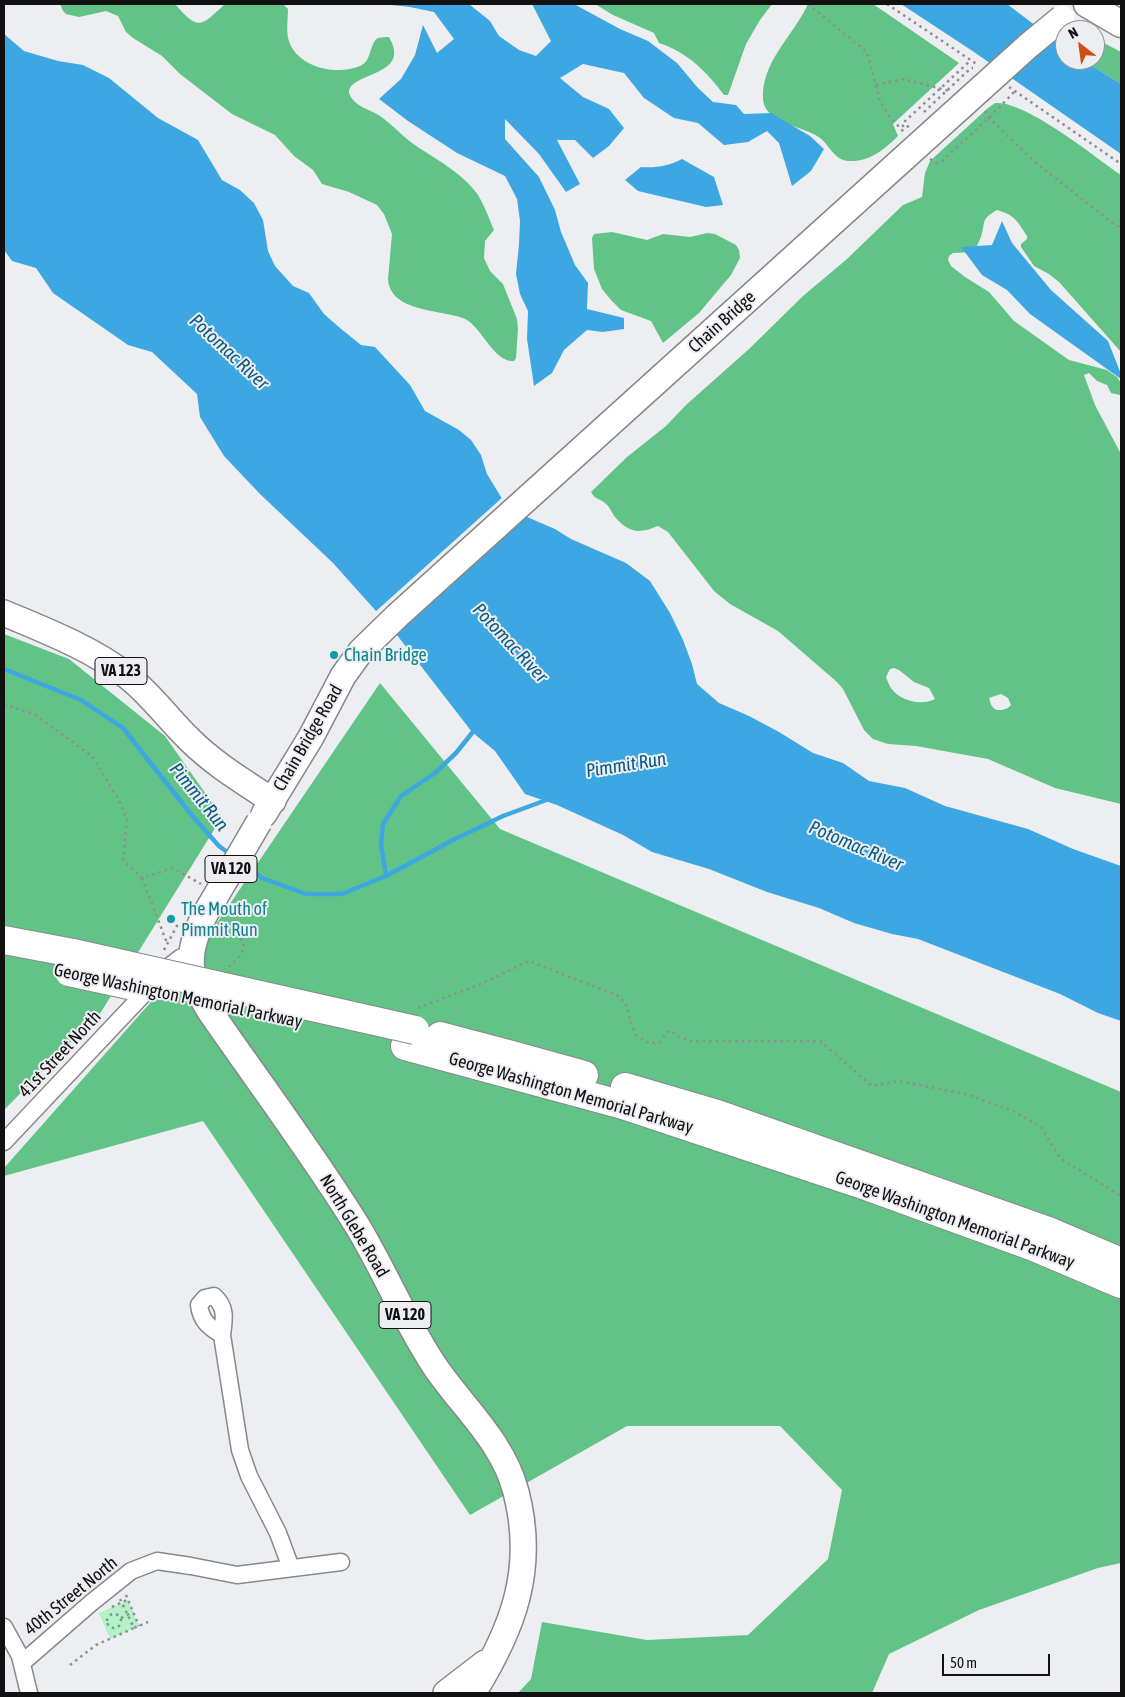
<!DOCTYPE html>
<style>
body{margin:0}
#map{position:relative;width:1125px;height:1697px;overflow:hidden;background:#edeef2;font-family:"Asap Condensed",sans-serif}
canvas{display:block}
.frame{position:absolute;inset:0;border:5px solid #111112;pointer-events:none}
.north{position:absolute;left:1055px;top:20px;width:50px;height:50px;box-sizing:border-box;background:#edeef2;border:1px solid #959698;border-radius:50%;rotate:330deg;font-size:14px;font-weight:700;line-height:20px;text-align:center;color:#111112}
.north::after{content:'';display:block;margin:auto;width:18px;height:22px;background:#d24c14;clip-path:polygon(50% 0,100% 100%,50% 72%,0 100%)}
.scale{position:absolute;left:942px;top:1654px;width:108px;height:22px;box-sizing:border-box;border:2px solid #111112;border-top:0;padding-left:6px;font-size:15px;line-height:18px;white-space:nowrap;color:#111112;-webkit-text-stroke:4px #edeef2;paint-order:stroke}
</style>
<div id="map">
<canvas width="1125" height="1697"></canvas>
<div class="frame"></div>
<div class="north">N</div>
<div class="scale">50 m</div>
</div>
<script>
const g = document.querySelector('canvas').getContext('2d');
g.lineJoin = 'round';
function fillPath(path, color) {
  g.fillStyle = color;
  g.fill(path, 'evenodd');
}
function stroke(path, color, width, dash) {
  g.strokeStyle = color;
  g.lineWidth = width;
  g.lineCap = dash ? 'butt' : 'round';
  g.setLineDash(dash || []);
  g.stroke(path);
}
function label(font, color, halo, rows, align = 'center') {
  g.font = font + ' "Asap Condensed",sans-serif';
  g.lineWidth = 4;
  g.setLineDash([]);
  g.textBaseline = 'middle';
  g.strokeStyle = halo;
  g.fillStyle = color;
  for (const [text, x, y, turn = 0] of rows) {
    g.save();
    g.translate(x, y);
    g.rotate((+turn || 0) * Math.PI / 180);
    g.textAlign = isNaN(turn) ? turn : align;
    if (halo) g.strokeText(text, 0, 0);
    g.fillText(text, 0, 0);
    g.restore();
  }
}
const green = new Path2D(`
 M128 1600 139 1626 110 1639 99 1613Z`);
const forest = new Path2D(`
 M60 4H175C199 32 201 26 225 4H283L288 9C288 21 285 35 291 46 303 69 338 75 360 66 372 62 369 43 378 38 381 37 386 37 389 37 391 41 394 46 394 51 398 76 342 76 350 95 355 107 370 109 380 116 392 124 401 135 412 143 435 159 462 172 478 195 484 205 489 218 494 230L485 241 484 258 490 271 503 284 517 319 518 329 516 358 514 361C494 363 481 326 465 319 442 309 390 313 388 279L392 234 384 214 377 205 349 192 322 184 313 170 294 156 275 135 232 114 180 74 162 56 133 38 126 32 118 16 106 11 79 17 66 14 63 11Z
 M595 4H772L760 20 746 44 728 95H724C708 73 686 51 659 43L654 33 613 15Z
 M808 4H873L959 63 893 124 898 136C884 150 869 162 849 161 835 161 830 146 820 138 804 126 764 123 763 99 761 62 794 35 808 4Z
 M1095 42 1104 43 1121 52V84L1083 60H1095Z
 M995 103C1025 100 1095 157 1121 175V352L1059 282 1049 274 1034 266 1021 247V244L1027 239V236C1017 221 1015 215 997 210 980 220 986 221 981 237 979 242 976 247 974 252L953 253 949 256 948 260 951 266 965 277 989 292 1014 321 1069 360 1107 370 1117 377 1121 383 1120 395 1111 393 1107 385 1097 381 1089 373 1084 375 1095 405 1121 454V804L1055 788 988 759 916 746 888 744 873 739 864 730 843 689 837 682 778 631 730 604 714 591 668 532 658 526C639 534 629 533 615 517 612 513 610 507 606 504 600 498 595 500 591 492L627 457 666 426 686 405 749 349 803 296 847 259 903 205 922 197 925 173 930 161 988 108ZM894 668 899 670 914 682 929 688 935 699C921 706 900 701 891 688 889 685 887 680 886 677L890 669ZM1001 694 1008 698 1011 705C1007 710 996 713 992 706 990 704 990 700 989 698Z
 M612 232 647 240 663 234 690 237 707 233 715 234 736 245 739 250 740 258 731 275 699 313 663 343 651 321 621 310 611 300 602 289 594 269 592 238 594 234Z
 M4 634 69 659 165 736 222 817 101 1012 4 1110Z
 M380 683 500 829 1121 1092V1563L1098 1568 979 1610 889 1654 872 1693H518L531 1679 542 1622 647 1640 748 1635 828 1559 842 1490 780 1426H627L470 1515 203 1121 4 1176V1168L204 942Z`);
const water = new Path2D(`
 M382 4H469L490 21 499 36 519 50 536 56 551 41 532 4H574L620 29 648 41 677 63 698 88 713 102 736 105 744 114 771 113 810 136 824 149 811 171 792 186 779 143 767 131 748 142 724 145 698 123 674 118 644 98 624 73 583 64 560 78 583 97 609 109 624 128 609 146 593 158 575 140H557L580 184 566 192 539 154 505 119V139L539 177 555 210 561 232 575 265 588 283 587 309 624 318V329L603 332 587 330 564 350 552 373 534 386 527 339 528 311 520 294 516 274 519 244 520 221 517 199 505 176 457 153 408 121 379 99 401 79 415 55 423 25 437 53 454 39 434 12 410 7Z
 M901 4H1007L1065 48V60H1083L1121 84V154L974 52Z
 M4 34 24 51 58 61 83 65 109 78 158 118 198 140 222 180 240 190 254 203 263 220 268 251 275 266 293 286 309 293 324 314 340 328 361 345 375 347 410 385 425 411 459 430 471 440 481 455 487 474 504 502 513 511 555 529 571 539 626 563 650 581 670 613 683 640 692 664 697 684 719 703 749 716 779 732 813 753 843 763 869 781 905 788 945 806 1028 829 1073 849 1121 866V1021L1098 1013 1060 994 918 939 892 934 854 923 819 908 767 892 709 869 652 852 623 835 557 805 525 794 495 751 472 732 393 630 333 563 260 494 224 456 200 417 197 394 152 352 128 345 53 293 36 268 12 261 4 250Z
 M682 159 714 177 723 205 706 207 638 191 625 180 641 167C656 168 669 166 682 159Z
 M1002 221 1012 243 1051 290 1108 341 1121 374V379L1030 314 1007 290 982 275 961 247 992 245Z`);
const pier = new Path2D(`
 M504 496 514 509 391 631 374 613Z`);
const stream = new Path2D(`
 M4 669 81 700 123 728 194 818 219 846 231 855
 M243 864 262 878 306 894H342L386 876 453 840 503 816 549 799
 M386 876 381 844 383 824 401 796 435 773 456 753 476 728`);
const path = new Path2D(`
 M808 4 867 52 880 101 889 116 904 132
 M887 4 978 65
 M876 85 903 79 950 91
 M1009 87 1121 164
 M985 111 989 118 1035 162 1114 224 1121 227
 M930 159 937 163 942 161 989 118 1015 91
 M4 704 35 715 92 756 119 800 127 820 123 860 142 878 173 868 201 884
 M142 878 167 943
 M164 950 179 922
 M229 967C234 961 244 954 244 946L233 920 230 909
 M418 1008 483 983 529 961 619 996 628 1007 630 1021 636 1035 649 1043 660 1042 667 1032 672 1031 677 1036 692 1041H820L872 1086 898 1081 966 1094 1013 1111 1041 1127 1060 1158 1121 1196
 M126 1595 139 1626
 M120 1599 134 1628 148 1622
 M112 1607 127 1600
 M107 1621a7 7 0 1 1 14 0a7 7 0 1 1-14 0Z
 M121 1618 133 1612
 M70 1665 96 1645 134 1628`);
const minor = new Path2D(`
 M4 1142 171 965 180 958 190 954
 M222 1335C209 1327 201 1321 199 1305L205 1298 214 1296C227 1308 224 1319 222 1335L240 1450 249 1476 278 1533 291 1568
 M4 1627 20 1656 29 1693
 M22 1663 91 1603 131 1571 157 1561 191 1566 237 1575 341 1562`);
const primary = new Path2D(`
 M4 613C46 631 89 647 126 675 150 693 168 719 190 740 214 764 244 782 273 801
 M264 814 311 737 343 676 361 651 397 616
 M204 916C185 956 187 976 211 1013 260 1084 313 1154 358 1227 385 1272 405 1321 434 1365 462 1407 503 1441 516 1492 536 1569 513 1629 473 1693
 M446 1693 485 1663`);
const trunk = new Path2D(`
 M1087 4 1121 24`);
const motorway = new Path2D(`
 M4 940 73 953
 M440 1036 512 1055 584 1075
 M405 1046 623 1105 869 1187 1034 1247 1121 1284
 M625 1087 717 1114 1051 1232 1121 1262`);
const pathBridge = new Path2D(`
 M924 112 971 68H973
 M909 126 904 128 902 124 971 60`);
const primaryBridge = new Path2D(`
 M397 616 1028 46 1062 18
 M204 916 259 822`);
const motorwayBridge = new Path2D(`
 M73 953 415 1030
 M69 972 129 985`);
const markers = [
 [334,655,5,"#0f9aa8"],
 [171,919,5,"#0f9aa8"]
];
const shields = [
 [121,671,52],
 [231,869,52],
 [405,1315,52]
];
const shieldNames = [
 ["VA 123",121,671],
 ["VA 120",231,869],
 ["VA 120",405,1315]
];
const streetNames = [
 ["Chain Bridge",722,322,-42],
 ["Chain Bridge Road",308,738,-60],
 ["George Washington Memorial Parkway",178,996,12],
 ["41st Street North",60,1054,-47],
 ["George Washington Memorial Parkway",571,1093,16],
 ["George Washington Memorial Parkway",955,1220,20],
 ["North Glebe Road",354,1226,59],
 ["40th Street North",71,1596,-39]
];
const cultureNames = [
 ["Chain Bridge",344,655],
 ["The Mouth of",181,909],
 ["Pimmit Run",181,930]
];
const waterNames = [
 ["Potomac River",229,352,43],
 ["Potomac River",510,643,47],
 ["Pimmit Run",626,765,-9],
 ["Pimmit Run",199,797,51],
 ["Potomac River",856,846,23]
];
fillPath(green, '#b3f1c6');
fillPath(forest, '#62c386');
fillPath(water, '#3ca7e2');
fillPath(pier, '#edeef2');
stroke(stream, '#3ca7e2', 4.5);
stroke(minor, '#87888b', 19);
stroke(primary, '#87888b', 28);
stroke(trunk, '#87888b', 29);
stroke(motorway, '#87888b', 30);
stroke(path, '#8e8e91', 2.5, [2.5, 4]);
stroke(minor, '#fff', 16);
stroke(primary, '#fff', 25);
stroke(trunk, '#fff', 26);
stroke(motorway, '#fff', 28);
stroke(primaryBridge, '#87888b', 28, []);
stroke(motorwayBridge, '#87888b', 30, []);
stroke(pathBridge, '#8e8e91', 2.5, [2.5, 4]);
stroke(primaryBridge, '#fff', 25);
stroke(motorwayBridge, '#fff', 28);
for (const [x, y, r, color] of markers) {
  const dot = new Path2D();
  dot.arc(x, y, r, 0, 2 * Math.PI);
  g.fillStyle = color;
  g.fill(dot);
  stroke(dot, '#edeef2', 2);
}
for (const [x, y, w] of shields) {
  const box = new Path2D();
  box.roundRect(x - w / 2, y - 13.5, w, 27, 4);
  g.fillStyle = '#edeef2';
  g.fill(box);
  stroke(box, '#111112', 1);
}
label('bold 16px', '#111112', null, shieldNames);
label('18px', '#111112', '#edeef2', streetNames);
label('18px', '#0d838f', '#edeef2', cultureNames, 'left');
label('italic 19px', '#085c83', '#edeef2', waterNames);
</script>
